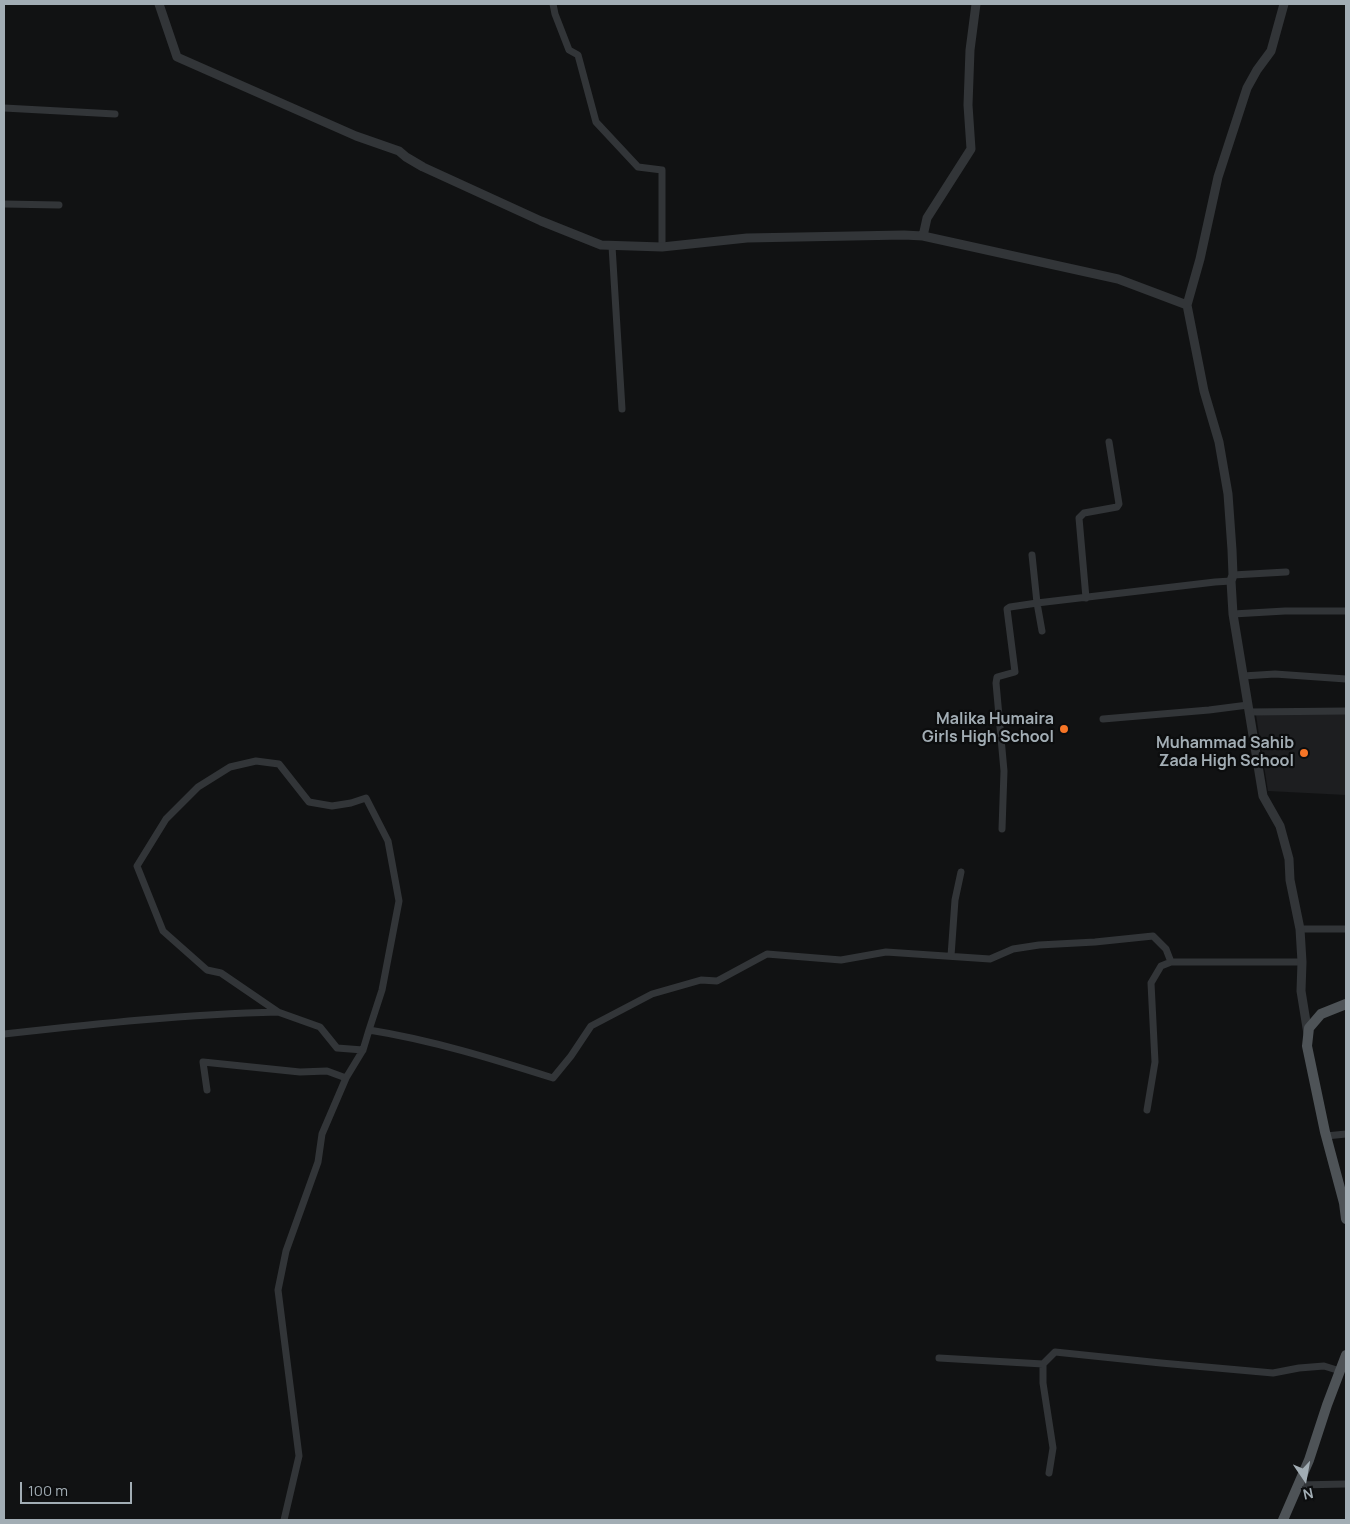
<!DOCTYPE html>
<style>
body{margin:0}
#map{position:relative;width:1350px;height:1524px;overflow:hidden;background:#111213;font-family:Manrope,sans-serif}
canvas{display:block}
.frame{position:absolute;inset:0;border:5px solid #a2adb4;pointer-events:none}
.north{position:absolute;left:1280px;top:1454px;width:50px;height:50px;-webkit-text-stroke:4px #0c0d0e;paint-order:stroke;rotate:168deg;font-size:14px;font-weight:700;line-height:20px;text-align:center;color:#a2adb4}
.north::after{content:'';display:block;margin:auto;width:18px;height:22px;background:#a2adb4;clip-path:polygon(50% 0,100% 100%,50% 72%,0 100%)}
.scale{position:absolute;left:20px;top:1482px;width:112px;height:22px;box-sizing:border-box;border:2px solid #a2adb4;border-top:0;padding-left:6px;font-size:15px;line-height:18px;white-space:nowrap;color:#a2adb4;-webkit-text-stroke:4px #0c0d0e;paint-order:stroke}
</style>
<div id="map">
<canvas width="1350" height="1524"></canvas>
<div class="frame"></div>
<div class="north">N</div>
<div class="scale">100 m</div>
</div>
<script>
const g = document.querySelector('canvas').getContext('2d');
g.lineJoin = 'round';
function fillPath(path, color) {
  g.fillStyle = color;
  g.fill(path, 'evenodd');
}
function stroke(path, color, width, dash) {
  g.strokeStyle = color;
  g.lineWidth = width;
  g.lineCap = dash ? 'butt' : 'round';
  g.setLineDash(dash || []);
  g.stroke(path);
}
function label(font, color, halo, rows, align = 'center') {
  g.font = font + ' Manrope,sans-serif';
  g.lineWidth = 4.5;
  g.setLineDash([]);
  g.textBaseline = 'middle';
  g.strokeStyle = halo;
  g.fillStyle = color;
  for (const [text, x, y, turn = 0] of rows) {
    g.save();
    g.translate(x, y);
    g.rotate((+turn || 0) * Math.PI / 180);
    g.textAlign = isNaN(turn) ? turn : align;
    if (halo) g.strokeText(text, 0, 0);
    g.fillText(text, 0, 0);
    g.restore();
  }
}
const built = new Path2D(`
 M1346 709V795L1268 791 1256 715Z`);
const minor = new Path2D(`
 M553 4 555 14 569 50 578 55 596 122 638 167 662 170V247
 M4 108 115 114
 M4 204 59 205
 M612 246 622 409
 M1032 555 1037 603 1042 631
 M1233 575 1286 572
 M1086 598 1079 518 1084 513 1117 507 1119 504 1109 442
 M1233 614 1285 611H1346
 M1243 676 1275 674 1346 679
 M1249 712 1346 711
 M1103 719 1209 710 1248 705
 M1002 829 1004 771 996 683 997 677 1015 672 1007 609 1010 607 1037 603 1215 582 1231 581
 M1300 929H1346
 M951 956 955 900 961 872
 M4 1034C95 1024 186 1014 278 1012
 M363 1050 337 1048 320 1027 278 1012 221 973 207 970 163 931 137 866 166 819 198 787 230 767 256 761 279 764 309 802 332 806 351 803 366 798 388 841 399 901 382 990 369 1030
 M207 1090 203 1062 300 1072 327 1071 346 1078
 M1147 1110 1155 1062 1151 983 1161 966 1171 962
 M1326 1136 1346 1134
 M939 1358 1043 1364 1055 1352 1161 1363 1273 1373 1299 1368 1324 1366 1340 1371
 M1043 1364V1383L1053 1448 1049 1473
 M1298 1485 1346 1484
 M284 1520 299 1456 278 1290 286 1251 318 1162 322 1134 346 1078 363 1050 369 1030C432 1040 493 1059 553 1078L571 1056 591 1026 652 994 701 980 717 981 767 954 841 960 886 952 990 959 1013 949 1039 945 1095 942 1153 936 1166 949 1171 962H1302`);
const tertiary = new Path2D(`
 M159 4 177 57 356 136 399 151 406 157 423 167 541 221 601 245 662 247 747 238 904 235 923 236 1118 279 1187 305
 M1284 4 1271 51 1257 70 1247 88 1218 177 1200 259 1187 305 1204 391 1219 442 1228 494 1232 550 1233 575 1231 581 1233 614 1263 796 1280 826 1289 859 1290 880 1300 929 1302 962 1301 991 1308 1034
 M923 236 927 218 971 149 968 105 970 50 976 4`);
const primary = new Path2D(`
 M1346 1004 1321 1014 1309 1028 1307 1046 1325 1132 1344 1203 1346 1219
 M1283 1520 1309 1460 1327 1405 1346 1355`);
const markers = [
 [1064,729,5,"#f77526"],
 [1304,753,5,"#f77526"]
];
const poiNames = [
 ["Malika Humaira",1054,720],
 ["Girls High School",1054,738],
 ["Muhammad Sahib",1294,744],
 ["Zada High School",1294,762]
];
fillPath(built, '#1d1e20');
stroke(minor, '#323538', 7);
stroke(tertiary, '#323538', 9);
stroke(primary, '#4e5357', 10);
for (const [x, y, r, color] of markers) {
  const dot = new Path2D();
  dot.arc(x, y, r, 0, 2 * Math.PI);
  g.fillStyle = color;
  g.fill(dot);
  stroke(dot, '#0c0d0e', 2);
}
label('bold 16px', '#a2adb4', '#0c0d0e', poiNames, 'right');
</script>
